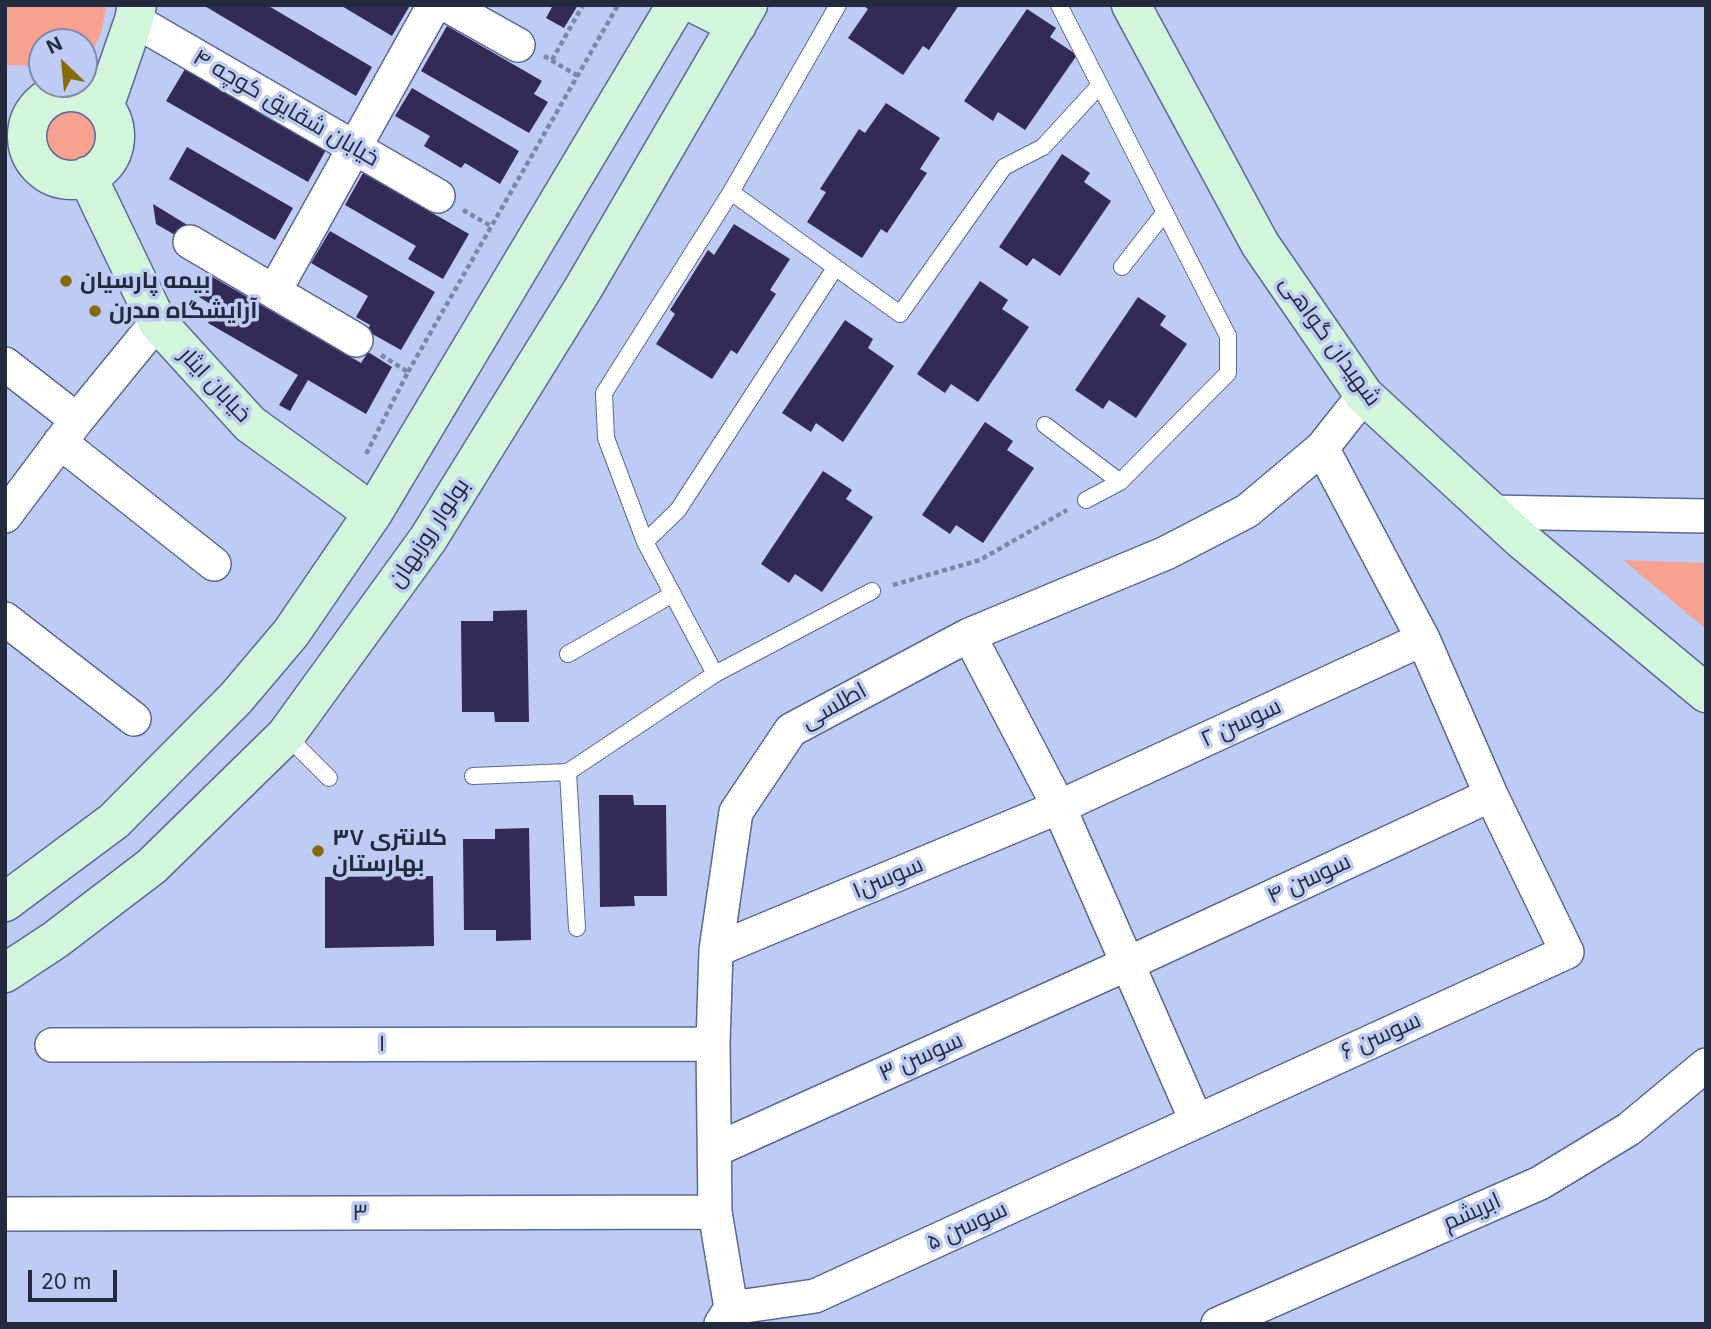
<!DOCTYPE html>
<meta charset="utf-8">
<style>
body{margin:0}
#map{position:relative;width:1711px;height:1329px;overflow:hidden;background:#bdcbf5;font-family:Inter,sans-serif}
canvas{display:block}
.frame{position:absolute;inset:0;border:7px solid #242a3e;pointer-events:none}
.north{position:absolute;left:28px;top:28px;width:70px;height:70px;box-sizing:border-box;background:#bdcbf5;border:2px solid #808bac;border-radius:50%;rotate:334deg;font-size:19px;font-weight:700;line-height:28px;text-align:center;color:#242a3e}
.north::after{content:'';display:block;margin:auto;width:24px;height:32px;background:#866b08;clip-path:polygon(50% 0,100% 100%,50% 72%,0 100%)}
.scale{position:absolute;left:28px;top:1270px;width:89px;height:32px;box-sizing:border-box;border:4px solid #242a3e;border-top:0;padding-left:9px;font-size:21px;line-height:24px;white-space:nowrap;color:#242a3e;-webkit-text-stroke:5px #bdcbf5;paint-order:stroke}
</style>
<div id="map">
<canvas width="1711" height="1329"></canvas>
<div class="frame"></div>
<div class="north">N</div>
<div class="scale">20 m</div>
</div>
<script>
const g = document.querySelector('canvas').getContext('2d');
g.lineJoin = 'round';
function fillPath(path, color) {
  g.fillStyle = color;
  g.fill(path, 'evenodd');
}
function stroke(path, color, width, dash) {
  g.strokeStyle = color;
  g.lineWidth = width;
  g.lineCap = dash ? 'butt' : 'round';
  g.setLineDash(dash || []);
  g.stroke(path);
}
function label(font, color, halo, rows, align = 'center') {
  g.font = font + ' Inter,Cairo,sans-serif';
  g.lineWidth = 7;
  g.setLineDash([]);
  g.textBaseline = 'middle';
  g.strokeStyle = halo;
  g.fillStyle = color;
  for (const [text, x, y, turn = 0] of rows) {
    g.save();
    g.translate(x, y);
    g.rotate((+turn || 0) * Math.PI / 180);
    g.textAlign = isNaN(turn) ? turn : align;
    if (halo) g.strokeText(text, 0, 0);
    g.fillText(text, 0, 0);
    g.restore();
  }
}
const green = new Path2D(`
 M5 5H106C104 23 100 47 84 57V42H42V66L5 65Z
 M45 137a28 28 0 1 1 56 0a28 28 0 1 1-56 0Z
 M1623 560 1706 563V629Z`);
const building = new Path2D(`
 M203 5H267L372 67 356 96Z
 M340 5H405L409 7 392 36Z
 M549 5H578L564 28 546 18 552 7Z
 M862 5H959L929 50 923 46 903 75 848 38 868 9Z
 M1027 9 1056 28 1050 37 1077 55 1025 130 998 112 993 121 964 101Z
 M447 26 542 81 534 94 548 102 529 133 421 71Z
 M185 69 326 150 308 182 166 101Z
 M412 88 519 151 500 184 465 163 461 168 424 146 430 136 395 116Z
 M886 103 940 138 920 169 927 173 887 233 881 229 862 258 807 222 826 192 820 189 859 129 865 133Z
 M187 147 293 208 275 240 169 179Z
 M1062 154 1090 173 1084 182 1111 201 1060 276 1033 258 1027 266 999 247Z
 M363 173 469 234 443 279 408 259 416 246 345 205Z
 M153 204 189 226 182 239 156 224Z
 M734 224 790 259 770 290 776 294 737 354 731 350 712 379 656 344 675 314 670 310 708 250 714 255Z
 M330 231 435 292 401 350 367 331 370 325 356 317 368 296 311 263Z
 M211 276 361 363 368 352 392 367 366 414 308 380 290 411 279 405 298 375 208 323 217 308 199 297Z
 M980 281 1008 300 1002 309 1029 327 978 402 951 384 945 393 917 374Z
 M1138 297 1166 316 1160 325 1187 344 1136 418 1109 400 1103 409 1075 390Z
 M845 320 873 339 868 348 894 366 843 442 816 423 811 432 782 413Z
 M985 422 1013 441 1007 450 1034 468 983 543 956 525 950 534 922 515Z
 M823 471 852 490 846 499 873 517 822 592 795 574 789 583 761 564Z
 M527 610 529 722H495L494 712H462L461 621H493V611Z
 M599 795H633L634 805H666L667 896H634L635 906 600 907Z
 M529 828 531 940 496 941V930H464L463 839H495V829Z
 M433 876 434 946 325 948V877Z`);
const path = new Path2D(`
 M544 56 578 76
 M552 60 583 5
 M463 210 491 226
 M408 372 618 5
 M366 454 408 372 381 355
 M893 585 980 560 1067 510`);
const lane = new Path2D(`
 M1059 5 1228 336V373L1120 482 1086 500
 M731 192 900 314 1004 167 1043 147 1100 85
 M1122 267 1165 212
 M1045 425 1120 482
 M645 542 678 510 835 268
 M568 654 673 594
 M715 674 872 591
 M286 735 329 778
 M568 772 577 928
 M473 776 568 772 715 674 645 542 606 438 604 393 731 192 838 5`);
const street = new Path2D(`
 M447 5 518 45
 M134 20 438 196
 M190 242 356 340
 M275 290 434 5
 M5 364 77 420
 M60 442 214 564
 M1490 512 1706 516
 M5 516 77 420 157 322
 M5 619 134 719
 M969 635 1059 807 1196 1120
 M716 950 1059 807 1423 639
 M52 1045 713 1044
 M715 1150 1127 964 1491 795
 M5 1214 715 1212
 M731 1308 815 1296 1567 952 1491 795 1423 639 1322 448
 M721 1324 731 1308 715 1212 713 1044 716 950 736 812 791 730 969 635 1166 553 1247 511 1322 448 1364 395
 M1218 1324 1540 1183 1629 1129 1706 1065`);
const secondary = new Path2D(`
 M697 5 737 25
 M1131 5 1260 244 1364 395 1522 540 1706 693
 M27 136a44 44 0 1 1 88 0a44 44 0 1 1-88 0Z
 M104 107 134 20 137 5
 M87 176 157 322 250 424 373 513
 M5 902 114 821 236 698 291 633 373 513 676 5
 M5 973 55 940 152 866 286 735 428 539 584 287 748 5`);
const markers = [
 [66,281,7,"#866b08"],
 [95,311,7,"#866b08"],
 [318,851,7,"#866b08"]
];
const streetNames = [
 ["خیابان شقایق کوچه ۴",286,108,30],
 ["شهیدان گواهی",1330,341,54],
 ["خیابان ایثار",215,385,47],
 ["بولوار روزبهان",429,533,-56],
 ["اطلسی",834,706,-29],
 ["سوسن ۲",1241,723,-25],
 ["سوسن۱",888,878,-23],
 ["سوسن ۴",1309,879,-25],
 ["سوسن ۶",1381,1036,-24],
 ["۱",382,1044],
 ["سوسن ۳",921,1057,-24],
 ["ابریشم",1472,1212,-24],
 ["۳",360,1213],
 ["۵ سوسن",967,1226,-25]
];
const poiNames = [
 ["بیمه پارسیان",80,281],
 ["آرایشگاه مدرن",109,311],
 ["کلانتری ۳۷",332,838],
 ["بهارستان",332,864]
];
fillPath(green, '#f7a191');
fillPath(building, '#332a56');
stroke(lane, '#5a6898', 18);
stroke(street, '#5a6898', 36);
stroke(secondary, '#5a6898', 41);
stroke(path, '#7c87a8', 4.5, [5, 3.5]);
stroke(lane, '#fff', 16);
stroke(street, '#fff', 33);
stroke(secondary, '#d2f5dc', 38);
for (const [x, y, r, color] of markers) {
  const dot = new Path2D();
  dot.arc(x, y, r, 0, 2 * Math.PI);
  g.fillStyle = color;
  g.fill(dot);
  stroke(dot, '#bdcbf5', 2.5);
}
label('23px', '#242a3e', '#bdcbf5', streetNames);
label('bold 23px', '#242a3e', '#bdcbf5', poiNames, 'left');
</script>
